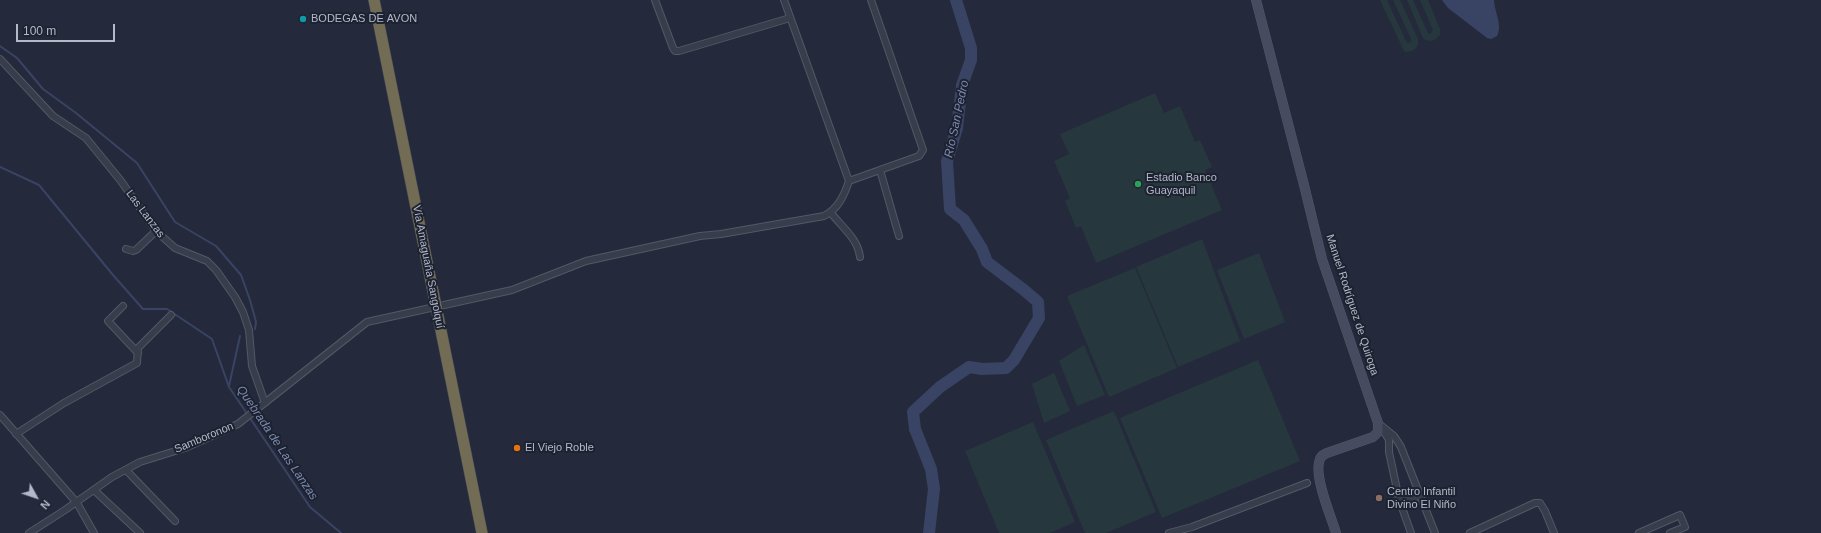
<!DOCTYPE html>
<meta charset="utf-8">
<style>
body{margin:0}
#map{position:relative;width:1821px;height:533px;overflow:hidden;background:#242a3c;font-family:Arial,sans-serif}
canvas{display:block}
.north{position:absolute;left:16px;top:477px;width:40px;height:40px;-webkit-text-stroke:3px #1d2231;paint-order:stroke;rotate:130deg;font-size:11px;font-weight:700;line-height:16px;text-align:center;color:#b4b8c8}
.north::after{content:'';display:block;margin:auto;width:14px;height:18px;background:#b4b8c8;clip-path:polygon(50% 0,100% 100%,50% 72%,0 100%)}
.scale{position:absolute;left:16px;top:24px;width:99px;height:18px;box-sizing:border-box;border:2px solid #b4b8c8;border-top:0;padding-left:5px;font-size:12px;line-height:14px;white-space:nowrap;color:#b4b8c8;-webkit-text-stroke:3px #1d2231;paint-order:stroke}
</style>
<div id="map">
<canvas width="1821" height="533"></canvas>
<div class="north">N</div>
<div class="scale">100 m</div>
</div>
<script>
const g = document.querySelector('canvas').getContext('2d');
g.lineJoin = 'round';
function fillPath(path, color) {
  g.fillStyle = color;
  g.fill(path, 'evenodd');
}
function stroke(path, color, width, dash) {
  g.strokeStyle = color;
  g.lineWidth = width;
  g.lineCap = dash ? 'butt' : 'round';
  g.setLineDash(dash || []);
  g.stroke(path);
}
function label(font, color, halo, rows, align = 'center') {
  g.font = font + ' Arial,sans-serif';
  g.lineWidth = 4;
  g.setLineDash([]);
  g.textBaseline = 'middle';
  g.strokeStyle = halo;
  g.fillStyle = color;
  for (const [text, x, y, turn = 0] of rows) {
    g.save();
    g.translate(x, y);
    g.rotate((+turn || 0) * Math.PI / 180);
    g.textAlign = isNaN(turn) ? turn : align;
    if (halo) g.strokeText(text, 0, 0);
    g.fillText(text, 0, 0);
    g.restore();
  }
}
const green = new Path2D(`
 M1380 0H1387L1406 41 1408 43 1411 42V39L1393 0H1400L1418 39C1419 47 1416 50 1408 52L1404 51Z
 M1407 0H1413L1428 33 1430 34 1433 30 1420 0H1428L1440 29V35C1435 40 1430 44 1423 38Z
 M1155 93 1164 113 1180 106 1195 142 1200 140 1212 167 1205 170 1222 210 1096 263 1081 226 1076 228 1065 201 1070 198 1054 161 1069 154 1060 134Z
 M1202 239 1240 341 1178 367 1136 267Z
 M1259 253 1285 322 1244 339 1217 270Z
 M1135 268 1177 368 1109 397 1067 296Z
 M1084 345 1105 395 1077 406 1059 361Z
 M1258 360 1300 461 1162 518 1120 418Z
 M1054 373 1070 411 1044 423 1032 384Z
 M1114 411 1156 512 1106 533H1085L1046 440Z
 M1033 422 1075 522 1050 533H999L965 451Z`);
const water = new Path2D(`
 M1442 0H1494C1494 11 1503 25 1497 36L1491 39 1487 38 1448 8Z`);
const stream = new Path2D(`
 M0 46 17 58 43 89 76 113 137 163 175 222 216 246 241 275 250 300 256 322 255 329
 M0 167 39 185 113 275 143 309H167L212 339 229 387 310 507 341 533
 M229 386 240 336`);
const river = new Path2D(`
 M929 533 934 489 931 469 915 429 913 412 940 387 969 367 982 369 1006 368 1014 360 1039 318 1038 302 1024 290 987 262 982 249 964 220 950 209 947 161 957 128 962 85 971 60V48L956 0`);
const street = new Path2D(`
 M655 0 673 48 675 51H679L790 18
 M0 59 53 116 86 138 121 181 156 231 175 248 207 261 216 270 235 297 243 312 249 330 252 366 265 403
 M880 170 899 236
 M849 181 919 156 923 150 871 0
 M831 213C842 227 858 239 860 257
 M126 249 133 251 136 250 156 231
 M123 306 108 321 138 353
 M0 415 77 503 94 533
 M1378 423 1394 436 1401 447 1435 533
 M1383 430 1389 440V452L1399 499 1411 533
 M16 434 64 403 137 363 138 348 171 315
 M126 470 175 521
 M94 490 140 533
 M1399 499 1411 500 1420 495
 M29 533 65 510 112 477 140 462 185 448 238 424 367 322 512 290 586 261 700 236 721 234 824 216C838 209 844 196 849 181L784 0
 M1169 533 1192 527 1307 483
 M1470 533 1535 503H1540L1545 511 1554 533
 M1639 533 1680 515 1685 527 1670 533`);
const secondary = new Path2D(`
 M1256 0 1304 185 1322 259 1378 423V432L1373 437 1327 453C1324 455 1321 455 1320 459 1313 475 1331 516 1336 533`);
const highway = new Path2D(`
 M374 0 482 533`);
const markers = [
 [303,19,4,"#0f9aa8"],
 [1138,184,4,"#2e9e5b"],
 [517,448,4,"#e8710a"],
 [1379,498,4,"#8d6e63"]
];
const poiNames = [
 ["BODEGAS DE AVON",311,19],
 ["Estadio Banco",1146,178],
 ["Guayaquil",1146,191],
 ["El Viejo Roble",525,448],
 ["Centro Infantil",1387,492],
 ["Divino El Niño",1387,505]
];
const streetNames = [
 ["Las Lanzas",145,214,53],
 ["Vía Amaguaña Sangolquí",428,267,79],
 ["Manuel Rodríguez de Quiroga",1352,305,72],
 ["Samboronon",204,438,-23]
];
const waterNames = [
 ["Río San Pedro",957,119,-78],
 ["Quebrada de Las Lanzas",277,443,56]
];
fillPath(green, '#26373d');
fillPath(water, '#394363');
stroke(stream, '#394363', 2);
stroke(river, '#394363', 12);
stroke(street, '#535867', 8);
stroke(secondary, '#535867', 10);
stroke(highway, '#404554', 12);
stroke(street, '#383d4c', 6);
stroke(secondary, '#464b5f', 9);
stroke(highway, '#726c55', 11);
for (const [x, y, r, color] of markers) {
  const dot = new Path2D();
  dot.arc(x, y, r, 0, 2 * Math.PI);
  g.fillStyle = color;
  g.fill(dot);
  stroke(dot, '#1d2231', 1.5);
}
label('11px', '#b4b8c8', '#1d2231', poiNames, 'left');
label('11px', '#b4b8c8', '#1d2231', streetNames);
label('italic 12px', '#7c89af', '#1d2231', waterNames);
</script>
